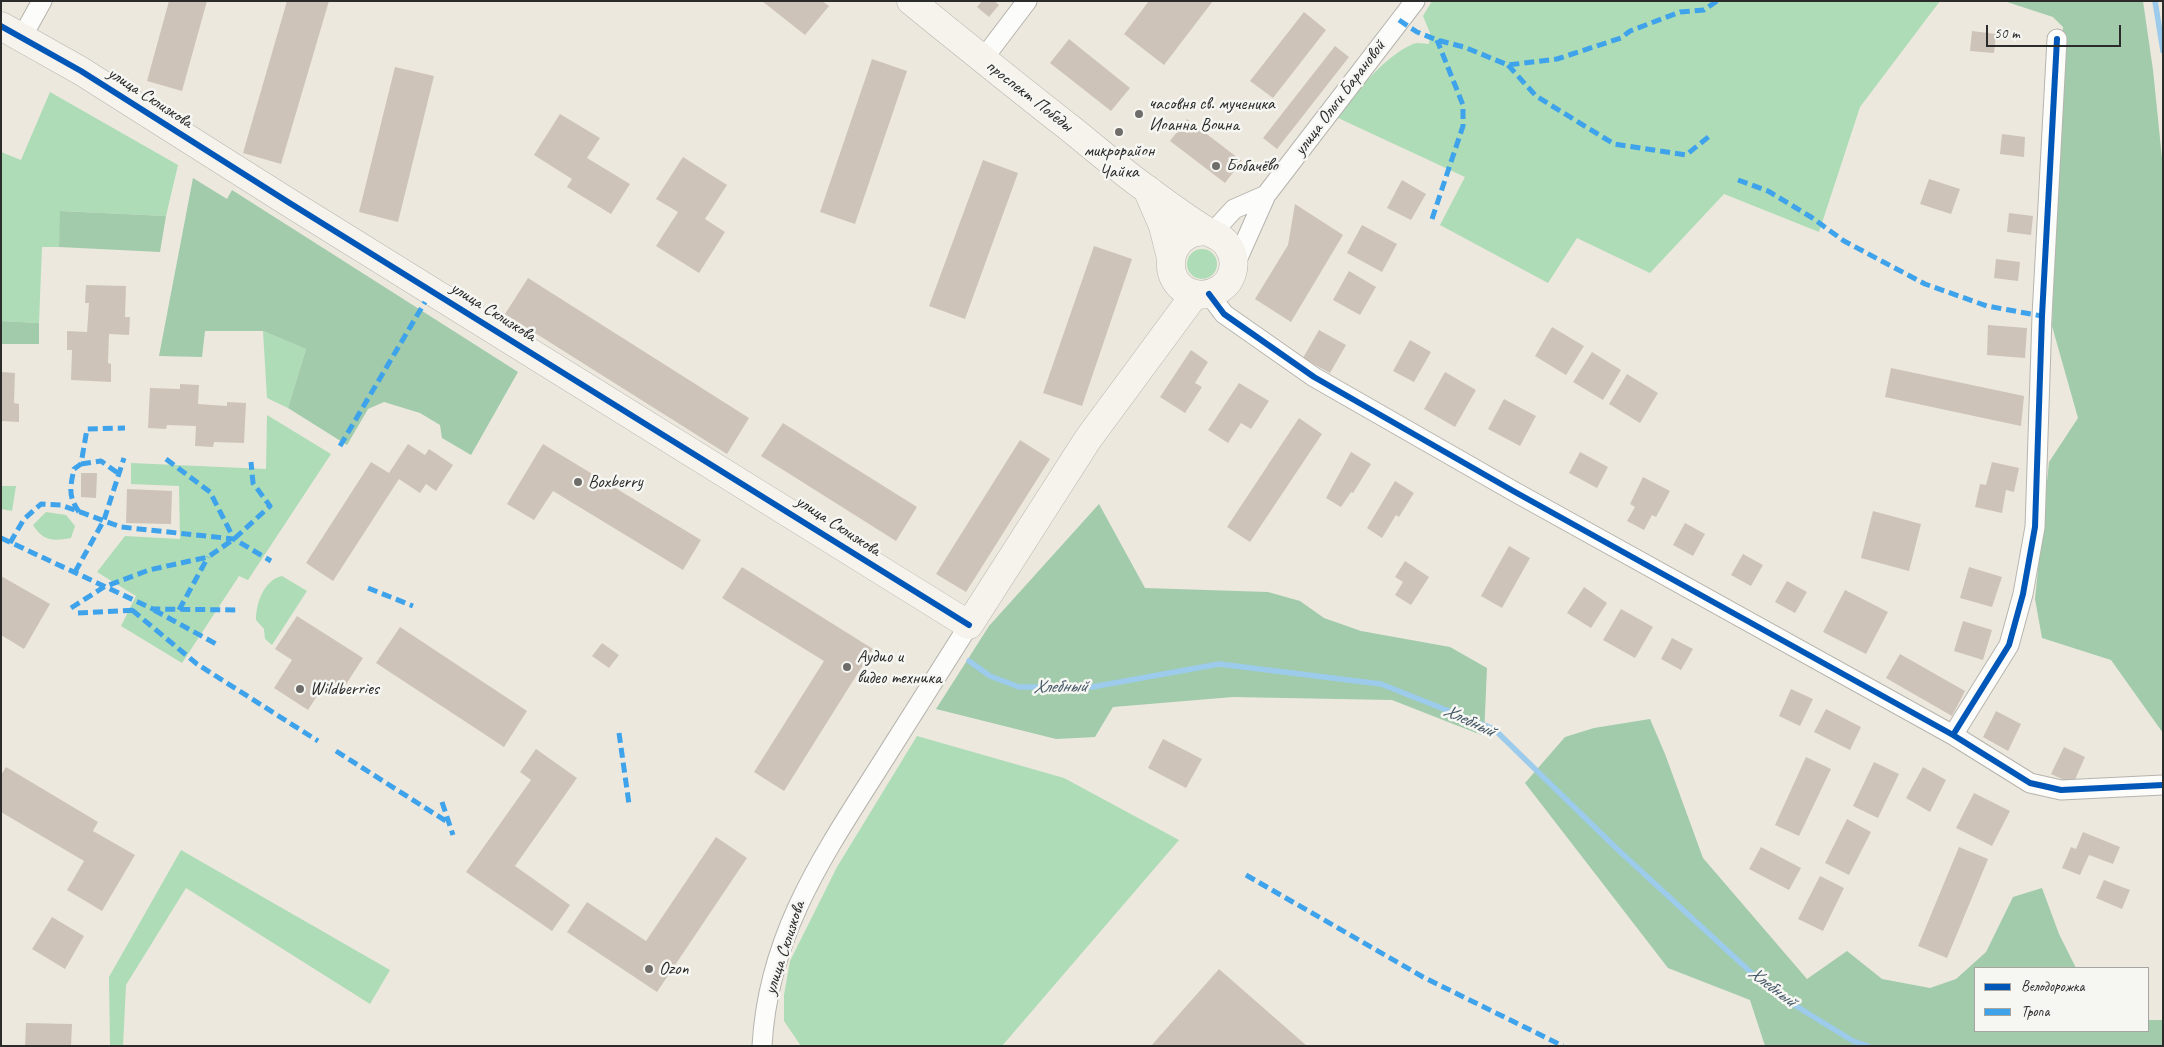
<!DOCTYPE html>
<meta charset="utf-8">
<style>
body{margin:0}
#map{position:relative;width:2164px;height:1047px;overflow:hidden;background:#ece8de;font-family:Caveat,sans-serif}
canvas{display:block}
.frame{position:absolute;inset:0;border:2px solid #2b2b2b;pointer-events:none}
.legend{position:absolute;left:1974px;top:967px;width:175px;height:65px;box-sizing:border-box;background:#f6f6f2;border:1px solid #a5a5a2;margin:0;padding:6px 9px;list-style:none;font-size:15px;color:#2b2b2b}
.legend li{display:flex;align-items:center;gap:10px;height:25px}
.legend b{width:25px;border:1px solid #a5a5a2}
.scale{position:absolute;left:1986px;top:25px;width:135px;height:22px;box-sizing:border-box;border:2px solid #2b2b2b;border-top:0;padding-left:6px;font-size:15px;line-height:18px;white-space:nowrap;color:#2b2b2b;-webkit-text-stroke:4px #f6f6f2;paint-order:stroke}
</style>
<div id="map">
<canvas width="2164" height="1047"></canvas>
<div class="frame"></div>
<ul class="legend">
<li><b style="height:6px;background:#0057b8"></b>Велодорожка</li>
<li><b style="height:6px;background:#3ea3eb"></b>Тропа</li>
</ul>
<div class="scale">50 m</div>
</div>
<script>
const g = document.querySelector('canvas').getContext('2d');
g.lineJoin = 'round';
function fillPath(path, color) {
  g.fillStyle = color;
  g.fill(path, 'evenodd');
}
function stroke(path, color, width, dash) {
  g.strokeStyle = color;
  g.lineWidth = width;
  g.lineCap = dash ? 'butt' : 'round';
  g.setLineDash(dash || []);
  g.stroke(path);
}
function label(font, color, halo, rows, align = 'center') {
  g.font = font + ' Caveat,sans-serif';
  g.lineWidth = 5;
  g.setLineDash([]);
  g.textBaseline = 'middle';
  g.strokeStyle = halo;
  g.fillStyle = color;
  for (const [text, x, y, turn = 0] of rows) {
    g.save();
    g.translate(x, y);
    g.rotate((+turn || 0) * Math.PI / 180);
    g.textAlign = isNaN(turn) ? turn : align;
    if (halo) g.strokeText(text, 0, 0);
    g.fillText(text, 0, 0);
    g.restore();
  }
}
const green = new Path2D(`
 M1432 1H1940L1860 107 1819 232 1724 194 1650 273 1577 238 1548 283 1440 225 1465 177 1336 117C1357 92 1383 57 1413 44 1418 42 1424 44 1429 44L1430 33 1423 16Z
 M50 92 178 165 166 216 61 211 59 247H42L39 323 1 321V152L21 160Z
 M1187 264a15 15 0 1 1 30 0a15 15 0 1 1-30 0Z
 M263 331 306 349 288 408 267 398Z
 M267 415 331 454 248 580 239 576 182 663 121 626 136 596 97 572 125 536 180 539 179 486 131 484V463L266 469Z
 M1 486H16L12 511 1 509Z
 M46 512 66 515 75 526 71 538C53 541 44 542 33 525Z
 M282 576 307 591 272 645 265 639 264 629 256 620C256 603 264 580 282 576Z
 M917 736 1064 778 1179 840 1002 1046H801L784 1021V995L790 961 837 867Z
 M181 850 390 970 370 1004 186 888 126 985 123 1046H110L109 977Z`);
const forest = new Path2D(`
 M2004 1H2143L2153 70 2163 168V733L2111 660 2042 638 2035 599 2049 462 2078 418 2052 326 2063 27 2053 17Z
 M193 178 227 199 232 190 518 372 471 455 442 438 440 425 420 413 384 402 368 409 347 445 288 408 306 349 263 331H205L202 357 159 356Z
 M60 211 166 216 160 252 59 247Z
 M1 321 39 323V344H1Z
 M1099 504 1145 588 1268 592 1300 601 1324 618 1361 631 1450 647 1487 668 1484 736 1392 700 1233 697 1113 707 1095 737 1056 739 936 709 989 626Z
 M1650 719 1665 754 1703 858 1807 979 1847 951 1882 979 1930 988 1956 979 1986 952 2013 897 2042 888 2059 934 2076 968H1975V1031H2148V1020H2163V1046H1765L1750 1000 1668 968 1525 783 1565 737 1594 728Z`);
const stream = new Path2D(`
 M2155 1 2163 51
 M969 661 990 676 1019 687H1092L1219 664 1381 684 1494 729 1615 847 1770 990 1853 1041 1868 1046`);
const building = new Path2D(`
 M169 1H207L182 91 147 81Z
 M287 1H329L281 164 243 153Z
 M762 1H822L829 6 805 35Z
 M982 1H994L999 5 989 17 977 7Z
 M1149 1H1213L1164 65 1124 34Z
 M1304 12 1326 30 1273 98 1250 81Z
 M1972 31 1996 34 1994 53 1970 51Z
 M1069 39 1130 88 1111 111 1050 63Z
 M1335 46 1349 57 1277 149 1263 138Z
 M872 59 907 71 855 224 820 212Z
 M395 67 434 76 398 222 359 212Z
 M560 114 600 138 587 158 630 184 611 214 567 187 572 179 534 155Z
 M1187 119 1242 161 1225 183 1170 141Z
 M2002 134 2025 137 2024 157 2000 154Z
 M683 157 727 185 705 219 725 232 699 273 656 246 678 212 656 199Z
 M983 160 1018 173 965 319 929 306Z
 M1929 179 1960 189 1951 214 1920 204Z
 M1402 180 1426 194 1411 220 1387 208Z
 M1295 204 1343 235 1291 322 1255 299 1288 245Z
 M2009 213 2033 216 2031 235 2007 232Z
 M1362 225 1397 244 1382 272 1347 253Z
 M1094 246 1132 259 1082 406 1043 393Z
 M1996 259 2020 262 2018 281 1994 278Z
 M1349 271 1376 287 1360 315 1333 300Z
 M528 278 749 418 727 454 505 314Z
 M86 285 126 286 125 317H130L129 335 109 334 108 363 111 364V382L71 380 72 350H67V331L87 332 89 303H85Z
 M1988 325 2027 328 2025 358 1987 355Z
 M1552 327 1584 346 1566 375 1535 356Z
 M1319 330 1346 345 1330 373 1303 358Z
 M1410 340 1431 352 1414 382 1393 371Z
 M1191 350 1208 362 1195 383 1202 387 1185 413 1160 397Z
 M1592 352 1621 370 1603 400 1573 382Z
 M1891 368 2024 396 2021 426 1885 397Z
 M1 372 15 373 14 403 19 404V422L1 421Z
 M1445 372 1476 390 1455 427 1424 409Z
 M1627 374 1658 393 1640 423 1609 404Z
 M1239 383 1269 401 1251 429 1241 423 1228 443 1208 430Z
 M180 384 199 385 198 404 227 406V402L246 403 244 443 214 442 213 447 195 446 196 426 167 425 166 429 148 428 150 388 180 389Z
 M1504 399 1536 416 1520 446 1488 429Z
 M1299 418 1322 434 1250 542 1227 527Z
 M783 423 917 507 896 541 761 456Z
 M1020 440 1050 459 966 592 936 574Z
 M408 444 425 455 429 449 453 465 436 491 426 484 420 493 399 479 333 581 306 563 371 462 389 473Z
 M543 444 701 540 683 570 553 491 534 520 507 504Z
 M1351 452 1371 464 1353 493 1351 492 1341 507 1326 498Z
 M1580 452 1608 467 1597 488 1569 473Z
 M1992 462 2019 468 2014 492 2006 490 2002 513 1975 507 1980 484 1986 485Z
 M81 473H97L96 498 81 497Z
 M1643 477 1670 491 1656 517 1652 515 1644 530 1627 521 1635 507 1630 504Z
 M1395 481 1414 493 1399 517 1396 515 1382 538 1367 528Z
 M127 489 172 491 171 524 126 523Z
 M1873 511 1921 524 1909 571 1861 558Z
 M1685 523 1705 534 1693 556 1673 545Z
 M1509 546 1530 558 1502 608 1481 596Z
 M1743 554 1763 565 1751 586 1731 575Z
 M1405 561 1429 577 1411 605 1395 595 1403 582 1395 577Z
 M742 567 873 649 784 791 754 772 824 661 722 598Z
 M1969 567 2002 577 1992 607 1960 598Z
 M1 576 50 604 24 649 1 635Z
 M1787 581 1807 592 1795 613 1775 602Z
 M1584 587 1607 603 1591 628 1567 613Z
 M1845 590 1888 612 1866 654 1823 632Z
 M1621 609 1653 627 1635 658 1603 640Z
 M297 616 363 658 341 692 326 682 308 710 274 688 292 660 275 649Z
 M1963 621 1992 630 1983 660 1954 651Z
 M400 627 527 711 504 747 376 663Z
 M1672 638 1693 649 1681 670 1661 659Z
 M602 643 619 655 609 668 592 656Z
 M1900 654 1965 691 1952 716 1886 678Z
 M1791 689 1813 699 1800 726 1779 716Z
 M1826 709 1861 727 1850 750 1814 732Z
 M1996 711 2021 724 2008 751 1983 737Z
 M1163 739 1202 759 1186 788 1148 768Z
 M2064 747 2085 757 2073 784 2051 774Z
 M536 749 577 778 515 866 570 905 552 931 466 872 531 780 520 772Z
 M1806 757 1831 769 1799 836 1775 825Z
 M1874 762 1899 774 1878 818 1853 806Z
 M6 767 98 822 93 831 135 855 102 911 67 890 84 861 1 812V775Z
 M1923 767 1946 780 1930 812 1906 798Z
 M1974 793 2010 811 1992 846 1956 828Z
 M1847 819 1871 832 1849 875 1825 863Z
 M2083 832 2120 847 2113 864 2089 855 2080 875 2062 868 2071 847 2076 849Z
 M716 837 747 858 657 992 567 932 587 902 646 941Z
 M1761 847 1801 868 1789 890 1749 869Z
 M1959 847 1988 859 1947 958 1918 946Z
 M1820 876 1844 888 1823 931 1798 919Z
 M2104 880 2130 890 2122 909 2096 898Z
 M52 917 84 936 65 969 32 949Z
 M1219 969 1307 1046H1151Z
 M26 1023 72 1024 71 1046H25Z`);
const street = new Path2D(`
 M22 37 42 1
 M983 59 1027 1
 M1212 233 1234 209 1266 195
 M1233 269 1266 195 1415 1
 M1209 294 1224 314 1314 377 1515 492 1953 735 2030 783 2061 790 2163 785
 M1953 735 2009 645 2023 594 2035 527 2042 316 2057 39
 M762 1046C768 938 820 860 876 772 907 723 938 674 969 625`);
const secondary = new Path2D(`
 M911 1C964 44 1017 87 1071 129 1096 149 1121 171 1148 190 1167 204 1187 219 1207 231 1215 236 1223 237 1228 246 1238 260 1234 280 1220 289 1212 294 1204 296 1195 294 1156 285 1167 226 1209 232
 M1 26 81 71 288 202 969 625 1088 439 1195 294
 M1147 189 1163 226 1171 258`);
const quiet = new Path2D(`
 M1399 20 1417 32 1437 40 1464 47 1508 65 1557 59 1621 38 1630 31 1680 12 1704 10 1717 1
 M1508 65 1536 96 1614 144 1686 155 1712 134
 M1738 180 1768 191 1811 217 1844 241 1925 284 1987 306 2042 316
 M1432 219 1463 126V105L1437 40
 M340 446 425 302
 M166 459 210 492 234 539
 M81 464 101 461 119 474
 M79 512C68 496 70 488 74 469L81 464 87 429 125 428
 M1 538 153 609 239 610
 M10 543 24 519 41 504 61 505 121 527 234 539 271 561
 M75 572 104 520 124 458
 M368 588 413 606
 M71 608 104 587 149 570 208 557 234 539 270 506 253 483 251 462
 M132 610 197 664 318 741
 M154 610 218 645
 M179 610 208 557
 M78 613 137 610
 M619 733 629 804
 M336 751 449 823
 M442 802 453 835
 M1246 875 1423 977 1563 1046`);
const cycleway = new Path2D(`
 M1 26 81 71 288 202 969 625
 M1209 294 1224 314 1314 377 1515 492 1953 735 2030 783 2061 790 2163 785
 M1953 735 2009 645 2023 594 2035 527 2042 316 2057 39`);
const markers = [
 [1139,114,5,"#6f6d6a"],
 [1119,132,5,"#6f6d6a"],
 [1216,166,5,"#6f6d6a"],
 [578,482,5,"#6f6d6a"],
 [847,667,5,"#6f6d6a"],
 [300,689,5,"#6f6d6a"],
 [649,969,5,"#6f6d6a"]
];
const streetNames = [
 ["проспект Победы",1029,96,38],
 ["улица Склизкова",150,98,33],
 ["улица Ольги Барановой",1340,98,-53],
 ["улица Склизкова",493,312,32],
 ["улица Склизкова",838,526,33],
 ["улица Склизкова",785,948,-72]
];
const poiNames = [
 ["часовня св. мученика",1149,104],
 ["Иоанна Воина",1149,125],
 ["микрорайон",1119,151,"center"],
 ["Чайка",1119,172,"center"],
 ["Бобачёво",1226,166],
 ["Boxberry",588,482],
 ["Аудио и",857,657],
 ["видео техника",857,678],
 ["Wildberries",310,689],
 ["Ozon",659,969]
];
const waterNames = [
 ["Хлебный",1060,687,-1],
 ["Хлебный",1469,721,25],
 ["Хлебный",1772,987,37]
];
fillPath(green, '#addcb6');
fillPath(forest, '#a1cbaa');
stroke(stream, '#9ccbeb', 5.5);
fillPath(building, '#cec3b8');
stroke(street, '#b6b4ae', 21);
stroke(secondary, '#b6b4ae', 29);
stroke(street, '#fcfcfa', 19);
stroke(secondary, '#f6f2ec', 28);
stroke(quiet, '#3ea3eb', 5, [10, 5]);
stroke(cycleway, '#0057b8', 6);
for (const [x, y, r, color] of markers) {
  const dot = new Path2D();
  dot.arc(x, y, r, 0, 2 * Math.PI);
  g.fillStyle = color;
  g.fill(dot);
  stroke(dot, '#f6f6f2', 2);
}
label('18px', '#2b2b2b', '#f6f6f2', streetNames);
label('18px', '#2b2b2b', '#f6f6f2', poiNames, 'left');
label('italic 19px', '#435766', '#f6f6f2', waterNames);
</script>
